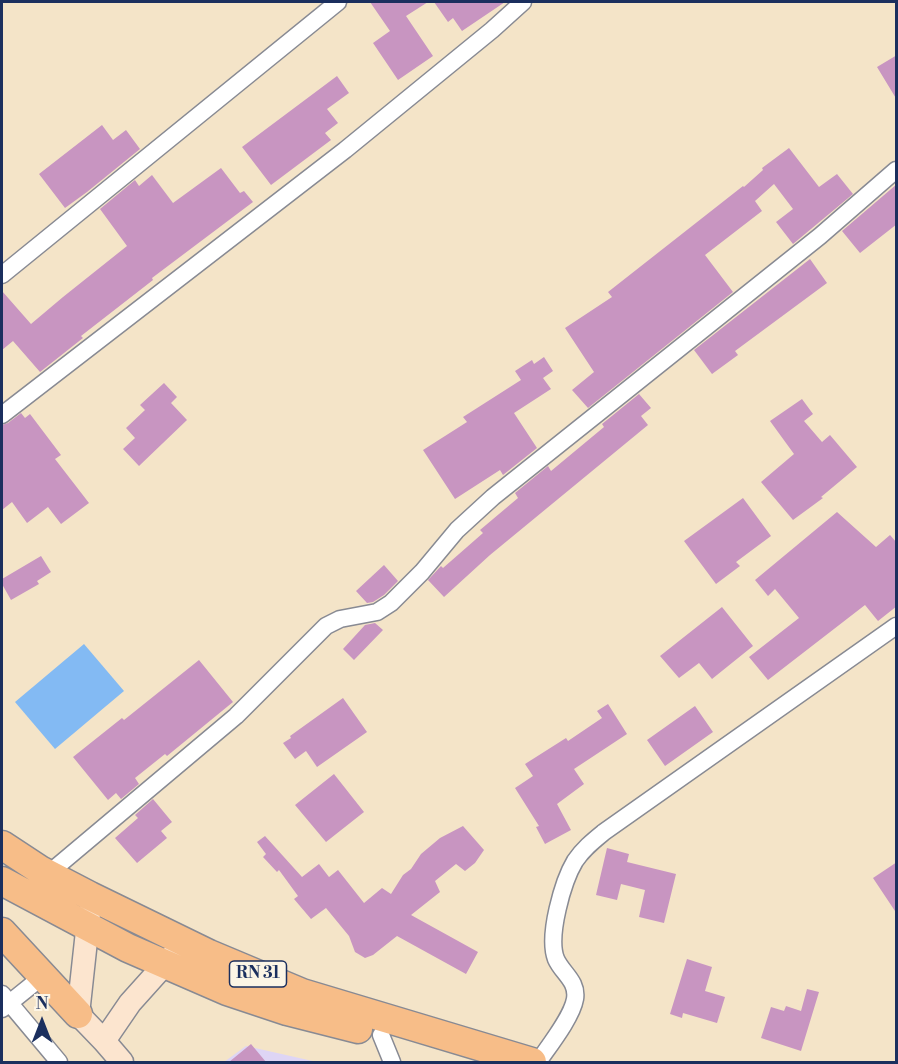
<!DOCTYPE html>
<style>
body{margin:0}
#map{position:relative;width:898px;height:1064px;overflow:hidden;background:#f4e4c8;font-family:"Libre Bodoni",serif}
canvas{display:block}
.frame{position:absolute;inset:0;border:3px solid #1b2f5e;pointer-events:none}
.north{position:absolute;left:12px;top:992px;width:60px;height:60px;-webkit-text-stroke:4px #fcf5e5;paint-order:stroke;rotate:0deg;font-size:16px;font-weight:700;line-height:24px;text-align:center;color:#1b2f5e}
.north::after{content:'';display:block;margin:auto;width:21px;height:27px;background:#1b2f5e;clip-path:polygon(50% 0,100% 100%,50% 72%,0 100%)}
</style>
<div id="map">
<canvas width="898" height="1064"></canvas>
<div class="frame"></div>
<div class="north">N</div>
</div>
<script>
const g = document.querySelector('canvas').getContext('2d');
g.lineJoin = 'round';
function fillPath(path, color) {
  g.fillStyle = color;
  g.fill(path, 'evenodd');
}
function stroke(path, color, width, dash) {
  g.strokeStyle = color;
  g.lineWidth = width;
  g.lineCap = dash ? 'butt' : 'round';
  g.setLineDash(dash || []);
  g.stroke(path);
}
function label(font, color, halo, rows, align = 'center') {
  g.font = font + ' "Libre Bodoni",serif';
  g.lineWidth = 4.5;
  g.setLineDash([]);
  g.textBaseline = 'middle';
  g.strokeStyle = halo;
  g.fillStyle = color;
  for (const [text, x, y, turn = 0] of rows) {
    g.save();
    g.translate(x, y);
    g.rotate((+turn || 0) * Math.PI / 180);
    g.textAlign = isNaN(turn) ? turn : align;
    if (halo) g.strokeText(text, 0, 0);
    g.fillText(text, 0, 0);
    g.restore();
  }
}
const built = new Path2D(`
 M246 1046 317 1062H224Z`);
const water = new Path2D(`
 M84 644 124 691 55 749 15 702Z`);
const building = new Path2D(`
 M370 2H428L406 16 433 56 398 80 373 43 390 31Z
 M434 2H505L462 31 453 18 448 22Z
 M897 55V100L877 67Z
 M337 76 349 93 327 109 338 123 325 133 331 140 271 185 242 147Z
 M102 125 113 140 126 130 140 149 87 192 65 208 39 174Z
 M789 148 819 187 837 174 853 194 793 244 776 222 793 209 774 184 755 201 762 211 705 255 733 292 588 408 572 390 594 372 565 328 612 297 608 292 743 186 744 187 763 170 762 168Z
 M221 168 240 193 244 191 253 202 152 278 153 280 81 336 83 338 40 372 13 341 2 350V291L31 324 63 297 127 246 100 209 135 180 139 186 152 175 173 203Z
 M897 184V224L860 253 842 231Z
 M810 259 827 283 735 351 738 355 712 374 694 350Z
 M544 357 553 371 543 378 551 389 514 413 537 448 503 475 500 470 455 499 423 450 467 422 463 417 521 380 515 371 532 360 534 364Z
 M164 383 177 397 171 403 187 420 139 466 123 449 135 438 126 428 145 410 140 405Z
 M639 394 651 408 641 416 648 425 490 555 444 597 428 580 441 566 443 568 483 533 480 530 518 498 515 493 548 466 551 471 604 427 602 424Z
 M802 399 813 414 804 421 822 442 830 435 857 467 821 497 823 498 793 520 761 482 794 454 770 421Z
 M21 413 25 418 30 414 61 455 55 459 89 503 61 524 48 507 27 523 12 502 2 510V425L8 423Z
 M743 498 771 536 736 562 740 566 716 584 684 541Z
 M837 512 876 547 890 535 897 543V606L878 621 865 605 768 680 749 657 799 618 775 589 768 596 755 580Z
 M41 556 51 572 37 581 39 584 11 600 2 584V579Z
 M384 565 398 581 384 595 373 602 367 603 356 591Z
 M722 607 753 646 712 679 699 663 679 678 660 656Z
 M375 623 383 630 354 660 343 649 365 625Z
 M199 660 233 702 167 756 165 754 135 778 139 784 121 799 116 793 108 800 73 757 122 718 124 720Z
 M343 698 367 732 317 767 306 751 295 759 283 743 291 738 290 736Z
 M608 704 627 734 574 769 584 784 557 804 571 830 545 844 536 827 539 826 515 788 533 776 525 764 566 738 568 741 602 718 597 711Z
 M695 706 713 732 665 766 647 740Z
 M334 774 364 812 326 842 295 805Z
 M153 799 172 822 161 831 167 838 137 863 115 838 138 818 135 815Z
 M463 826 484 850 475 863 465 871 456 864 435 881 440 892 411 915 478 952 466 974 397 936 373 955 365 958 355 952 349 936 326 908 311 919 294 899 298 896 279 870 277 872 263 857 266 854 257 842 265 836 302 877 319 864 329 877 338 870 364 903 382 888 391 894 403 875 411 869 421 854 440 838Z
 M607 848 629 854 627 862 676 874 664 923 639 917 645 890 621 884 617 900 596 895Z
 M897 862V914L873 878Z
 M687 959 712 967 705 991 725 997 717 1023 683 1013 682 1018 670 1014Z
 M807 989 819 992 801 1051 761 1038 771 1007 784 1011 786 1006 801 1011Z
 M251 1044 266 1062H229Z`);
const street = new Path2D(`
 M2 275 338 2
 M2 415 345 150 492 30 523 2
 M48 874 236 716 326 626 340 619 377 612 391 603 422 572 457 530 493 497 820 236 896 170
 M2 994 59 1062
 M2 1009 43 976
 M381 1035 392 1062
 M538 1062C549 1046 572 1017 575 999 578 981 562 973 556 959 547 936 563 881 575 861 583 849 593 841 604 832L896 626`);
const secondary = new Path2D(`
 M89 913 78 1014 104 1041 122 1062
 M104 1041 130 1003 174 954`);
const highway = new Path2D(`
 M2 845 40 870 90 896 209 954 302 993 532 1062
 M2 881 128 948 227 991 287 1011 358 1029
 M2 932 78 1014`);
const shields = [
 [258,974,57]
];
const shieldNames = [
 ["RN 31",258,974]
];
fillPath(built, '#ded5f5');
fillPath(water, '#83baf3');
fillPath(building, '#c895c1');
stroke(street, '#888a93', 19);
stroke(secondary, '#888a93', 25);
stroke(highway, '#888a93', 31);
stroke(street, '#fff', 16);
stroke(secondary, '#fce5cf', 22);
stroke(highway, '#f7bd88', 28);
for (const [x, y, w] of shields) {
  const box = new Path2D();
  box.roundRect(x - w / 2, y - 13, w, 26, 4.5);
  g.fillStyle = '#fcf5e5';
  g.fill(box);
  stroke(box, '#1b2f5e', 1.5);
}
label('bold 16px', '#1b2f5e', null, shieldNames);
</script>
